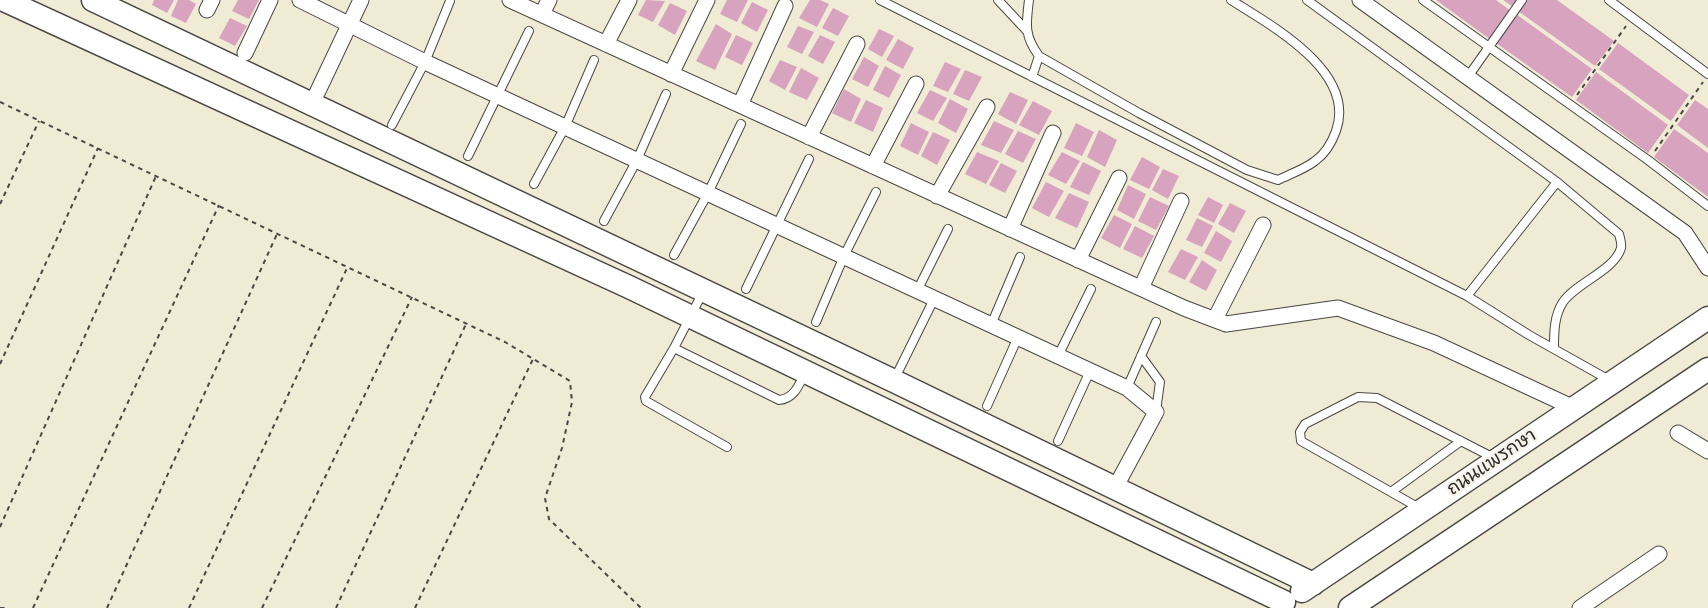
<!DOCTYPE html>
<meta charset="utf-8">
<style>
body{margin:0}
canvas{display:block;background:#f0ebd4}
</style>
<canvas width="1708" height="608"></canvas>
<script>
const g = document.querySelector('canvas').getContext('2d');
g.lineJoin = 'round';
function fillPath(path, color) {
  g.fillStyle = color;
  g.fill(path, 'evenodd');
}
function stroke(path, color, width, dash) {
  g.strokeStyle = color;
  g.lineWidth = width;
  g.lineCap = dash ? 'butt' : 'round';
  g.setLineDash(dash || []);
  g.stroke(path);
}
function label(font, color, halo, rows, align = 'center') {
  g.font = font + ' Pangolin,"Playpen Sans Thai",sans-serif';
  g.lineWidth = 5;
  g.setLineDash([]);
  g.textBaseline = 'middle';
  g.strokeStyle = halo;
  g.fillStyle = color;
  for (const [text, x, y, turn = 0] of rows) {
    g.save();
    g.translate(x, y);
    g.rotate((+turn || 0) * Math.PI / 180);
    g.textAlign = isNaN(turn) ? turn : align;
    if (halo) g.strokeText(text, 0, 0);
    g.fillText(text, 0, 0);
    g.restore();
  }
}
const building = new Path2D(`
 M154 0H174L167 13 152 5Z
 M178 0H189L196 4 186 23 171 16Z
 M238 0H259L249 19 232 11Z
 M646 0 665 1 653 22 638 15Z
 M727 0H748L737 22 720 14Z
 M810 0H820L829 4 817 27 799 18Z
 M1436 0H1496L1511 11 1491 40Z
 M1503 0H1518L1513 7Z
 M1526 0H1557L1614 41 1595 66 1518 11Z
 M752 2 768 10 757 32 741 23Z
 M670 3 687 11 675 35 658 25Z
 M833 8 849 16 838 36 822 28Z
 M1516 14 1592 69 1572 97 1496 43Z
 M230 18 247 26 235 46 219 38Z
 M716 24 732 34 715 70 696 61Z
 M798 26 814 32 802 54 787 47Z
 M879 29 894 36 882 57 868 49Z
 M736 35 753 43 742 65 725 57Z
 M820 35 835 42 823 64 808 56Z
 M898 39 914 48 903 69 886 60Z
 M1618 43 1689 95 1671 121 1599 69Z
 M864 57 879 66 868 87 852 79Z
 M780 60 797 67 785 90 769 81Z
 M945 62 961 69 948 92 933 86Z
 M885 66 901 75 889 98 873 90Z
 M801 68 819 78 807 100 789 92Z
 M965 70 982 77 969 101 953 94Z
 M1596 72 1668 125 1648 153 1576 100Z
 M844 89 861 99 851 122 832 113Z
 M930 90 947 98 933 121 917 113Z
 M1010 92 1028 100 1016 124 998 114Z
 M950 99 968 109 956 133 938 123Z
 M866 100 883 108 873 132 854 123Z
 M1695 100 1708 109V148L1677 125Z
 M1033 101 1052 111 1039 135 1019 125Z
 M994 121 1014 130 1001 153 981 145Z
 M911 123 929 132 918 155 900 146Z
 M1076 123 1094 132 1082 156 1064 148Z
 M1674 129 1708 153V197L1654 157Z
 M1099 130 1117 140 1105 167 1087 157Z
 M1018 131 1036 139 1023 163 1005 154Z
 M933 132 950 140 937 165 921 156Z
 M977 152 999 161 986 184 965 174Z
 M1062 152 1080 161 1066 184 1048 175Z
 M1142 157 1160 167 1149 189 1130 180Z
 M1083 162 1101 171 1089 195 1070 187Z
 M1001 163 1017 171 1005 193 989 185Z
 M1163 169 1179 176 1168 199 1152 190Z
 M1046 182 1064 191 1049 217 1032 208Z
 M1128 185 1146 194 1134 219 1117 210Z
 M1069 193 1089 202 1077 228 1055 218Z
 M1150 197 1169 206 1156 230 1138 221Z
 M1208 197 1223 205 1214 223 1198 215Z
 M1230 203 1246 211 1234 233 1218 224Z
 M1114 215 1132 224 1120 248 1101 238Z
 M1197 218 1213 226 1202 247 1186 240Z
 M1135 226 1154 236 1142 258 1123 249Z
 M1216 231 1232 241 1221 262 1204 253Z
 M1181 249 1198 257 1185 280 1168 272Z
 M1202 260 1217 270 1206 291 1189 282Z`);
const path = new Path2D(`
 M1577 95 1626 26
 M0 102 505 342 570 381 572 402 562 448 545 498 549 519 641 608
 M1655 151 1703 82
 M0 204 39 121
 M0 364 98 148
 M0 527 156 176
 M0 608H5
 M33 608 219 205
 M107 608 277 234
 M189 608 348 266
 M262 608 412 297
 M336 608 466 324
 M415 608 533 359`);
const lane = new Path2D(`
 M880 0 1467 296 1529 335 1611 381
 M998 0 1027 31
 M1029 0C1026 24 1024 36 1039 56L1032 77
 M1307 0 1557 182 1467 296
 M1423 0 1648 160 1708 206
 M1609 0 1708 74
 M1039 56 1139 113 1247 170 1278 180C1290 174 1305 169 1315 161 1325 154 1332 142 1336 131 1357 72 1272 26 1231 0
 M1467 78 1522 0
 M392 125 425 62 450 1
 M468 156 529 31
 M534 184 565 127 594 60
 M604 221 637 160 666 94
 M674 255 708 193 741 124
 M746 289 809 159
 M917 291 948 229
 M816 322 844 256 876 192
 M991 325 1020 257
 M674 348 702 294
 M1554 348C1554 332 1554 316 1563 302 1576 283 1615 270 1621 248 1622 244 1620 238 1619 234L1557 182
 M1058 356 1091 289
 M1141 356 1160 382 1156 411
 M895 378 934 299
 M1127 388 1156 322
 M987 406 1018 337
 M1058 441 1090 371
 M727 447 646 401 645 397 674 348 779 400C794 399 799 385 805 373
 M1391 492 1461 441
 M1421 509 1301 441 1300 432 1305 424 1358 397 1377 398 1494 458`);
const street = new Path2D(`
 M300 0 425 62 1127 388 1156 412 1115 488
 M510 0 1184 308 1226 324 1338 308 1434 343 1574 408
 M1360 0 1685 233 1708 268
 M207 10 212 0
 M542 14 549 0
 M606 44 629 0
 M245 53 270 0
 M671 74 707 0
 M317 93 361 0
 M740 105 785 6
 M809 137 857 44
 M873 166 916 84
 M937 196 987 107
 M1010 229 1053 133
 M1078 260 1119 178
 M1141 288 1181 201
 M1215 319 1263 225
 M1678 433 1708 451
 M1580 608 1659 554`);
const secondary = new Path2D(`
 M4 0 629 287 1284 602
 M93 0 894 381 1313 584
 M1302 591 1708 318
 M1350 608 1708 369`);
const streetNames = [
 ["ถนนแพรกษา",1492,463,-34]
];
fillPath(building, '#d8a3be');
stroke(lane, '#494844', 10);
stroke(street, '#494844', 17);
stroke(secondary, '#494844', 25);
stroke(path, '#494844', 2, [4.5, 4.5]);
stroke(lane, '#fff', 8);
stroke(street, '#fff', 15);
stroke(secondary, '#fff', 22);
label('18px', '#2b2b2b', '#f7f3e8', streetNames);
</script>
